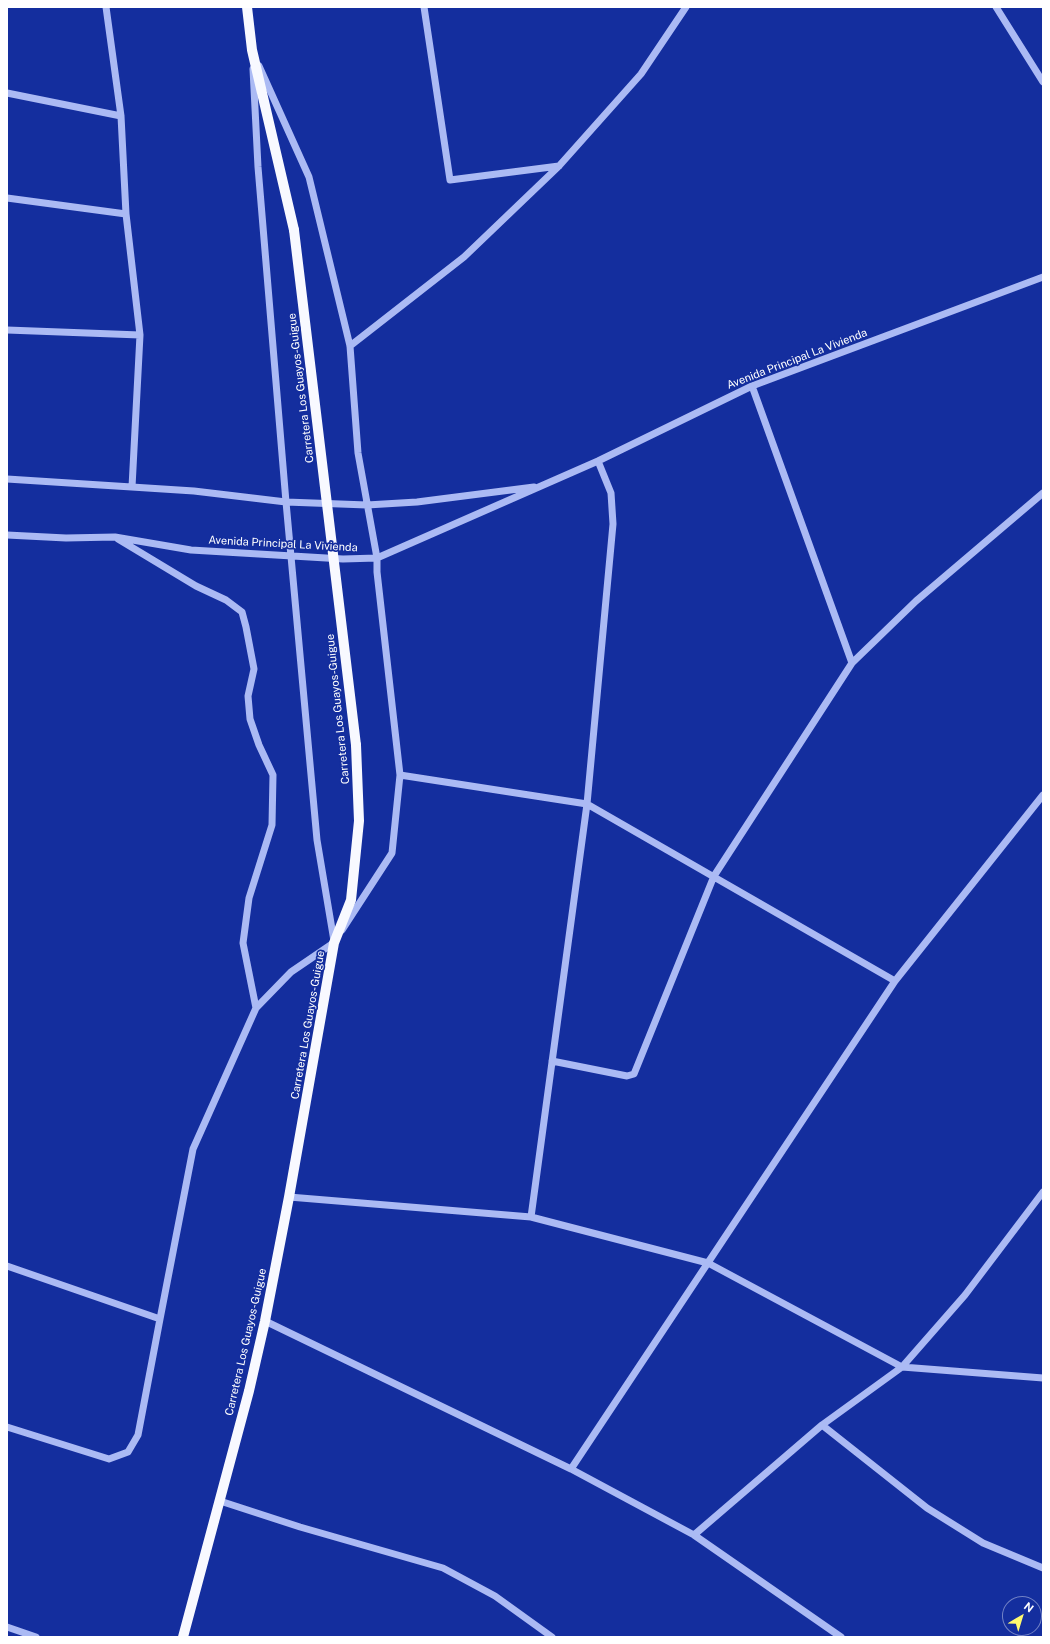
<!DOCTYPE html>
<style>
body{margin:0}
#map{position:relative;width:1050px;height:1644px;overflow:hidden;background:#142e9e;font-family:"Public Sans",sans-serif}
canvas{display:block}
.frame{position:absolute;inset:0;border:8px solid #fff;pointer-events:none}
.north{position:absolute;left:1002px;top:1596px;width:40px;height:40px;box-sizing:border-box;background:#142e9e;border:1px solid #7282c5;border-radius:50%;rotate:38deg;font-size:11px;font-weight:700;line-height:16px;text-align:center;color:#fff}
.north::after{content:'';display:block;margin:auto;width:14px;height:18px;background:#fff96e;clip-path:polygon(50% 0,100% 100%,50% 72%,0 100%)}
</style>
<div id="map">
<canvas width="1050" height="1644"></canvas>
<div class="frame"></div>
<div class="north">N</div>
</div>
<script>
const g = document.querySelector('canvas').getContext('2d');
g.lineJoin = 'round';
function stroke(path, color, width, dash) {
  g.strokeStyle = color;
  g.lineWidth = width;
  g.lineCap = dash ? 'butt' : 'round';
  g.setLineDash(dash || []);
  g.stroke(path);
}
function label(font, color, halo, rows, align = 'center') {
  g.font = font + ' "Public Sans",sans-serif';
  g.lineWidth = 3.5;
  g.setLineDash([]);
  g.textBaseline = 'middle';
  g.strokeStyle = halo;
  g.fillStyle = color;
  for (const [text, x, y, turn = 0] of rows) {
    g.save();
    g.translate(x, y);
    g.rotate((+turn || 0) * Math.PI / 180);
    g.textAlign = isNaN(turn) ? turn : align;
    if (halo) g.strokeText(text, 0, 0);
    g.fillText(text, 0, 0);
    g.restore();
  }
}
const minor = new Path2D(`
 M106 7 121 116 126 214 140 335 132 487
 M424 7 450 180 559 166
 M996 7 1043 82
 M259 66 309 177 350 346 358 453 377 558V572L400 775 392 853 342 930
 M253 69 258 167 286 502 317 840 334 941
 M7 93 121 116
 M7 198 126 214
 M7 330 140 335
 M350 346 464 257 559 166 641 74 686 7
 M752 386 852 663
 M7 479 194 491 286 502 367 505 417 502 534 487
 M7 535 66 538 115 537 191 550 343 559 377 558 598 461 752 386 1043 277
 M118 539 196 586 226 600 242 612 246 627 254 669 248 696 250 719 259 745 273 775 272 825 249 898 243 943 256 1008
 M400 775 587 804 895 981
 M552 1061 627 1076 634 1074 714 876 852 663 916 601 1043 493
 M289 1197 531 1217 708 1263 902 1367 1043 1378
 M531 1217 587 804 613 524 611 493 598 461
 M7 1266 160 1319 193 1149 256 1008 291 972 335 942
 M265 1321 571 1469 694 1535 841 1637
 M822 1425 927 1508 983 1543 1043 1568
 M7 1427 109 1459 128 1452 138 1435 160 1319
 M571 1469 895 981 1043 795
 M220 1501 300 1527 443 1568 495 1596 552 1637
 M694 1535 822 1425 902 1367 965 1295 1043 1192
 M7 1627 36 1637`);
const major = new Path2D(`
 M247 7 252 50 294 230
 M183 1637 249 1391 265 1321 289 1197 334 943 351 900 359 821 356 745`);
const majorBridge = new Path2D(`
 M294 230 356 745`);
const streetNames = [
 ["Avenida Principal La Vivienda",797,359,-21],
 ["Carretera Los Guayos-Guigue",301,388,-97],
 ["Avenida Principal La Vivienda",283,544,3],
 ["Carretera Los Guayos-Guigue",338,709,-96],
 ["Carretera Los Guayos-Guigue",308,1025,-80],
 ["Carretera Los Guayos-Guigue",246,1342,-77]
];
stroke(minor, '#abbaf4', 7);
stroke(major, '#f8f9ff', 10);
stroke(majorBridge, '#f8f9ff', 10);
label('11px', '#fff', '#142e9e', streetNames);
</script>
